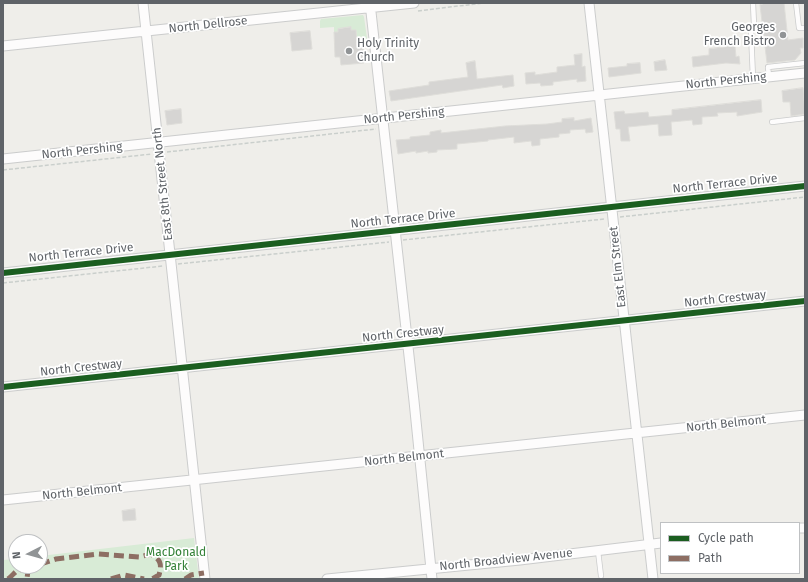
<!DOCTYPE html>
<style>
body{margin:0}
#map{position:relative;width:808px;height:582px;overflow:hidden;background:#efeeea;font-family:"Fira Sans",sans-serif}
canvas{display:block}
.frame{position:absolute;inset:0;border:4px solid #5f6368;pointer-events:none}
.legend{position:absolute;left:660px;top:522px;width:140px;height:52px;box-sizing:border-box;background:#fff;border:1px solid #bfc1c3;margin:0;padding:5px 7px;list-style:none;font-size:12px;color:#5f6368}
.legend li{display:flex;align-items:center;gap:8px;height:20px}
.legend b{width:20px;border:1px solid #bfc1c3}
.north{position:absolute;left:8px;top:534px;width:40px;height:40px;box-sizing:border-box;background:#fff;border:1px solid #bfc1c3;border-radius:50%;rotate:264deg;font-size:11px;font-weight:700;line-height:16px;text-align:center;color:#5f6368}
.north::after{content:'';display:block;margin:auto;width:14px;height:18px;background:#919496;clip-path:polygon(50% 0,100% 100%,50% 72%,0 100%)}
</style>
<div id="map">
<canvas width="808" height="582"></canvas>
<div class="frame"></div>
<ul class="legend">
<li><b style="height:5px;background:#1b5e20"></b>Cycle path</li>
<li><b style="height:5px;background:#8d6e63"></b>Path</li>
</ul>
<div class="north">N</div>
</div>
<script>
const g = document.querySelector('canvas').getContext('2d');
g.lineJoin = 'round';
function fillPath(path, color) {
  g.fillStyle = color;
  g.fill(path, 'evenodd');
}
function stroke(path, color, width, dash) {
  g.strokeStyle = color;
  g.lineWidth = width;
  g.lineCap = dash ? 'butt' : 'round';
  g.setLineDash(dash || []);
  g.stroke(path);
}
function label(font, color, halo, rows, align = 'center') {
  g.font = font + ' "Fira Sans",sans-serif';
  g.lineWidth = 3.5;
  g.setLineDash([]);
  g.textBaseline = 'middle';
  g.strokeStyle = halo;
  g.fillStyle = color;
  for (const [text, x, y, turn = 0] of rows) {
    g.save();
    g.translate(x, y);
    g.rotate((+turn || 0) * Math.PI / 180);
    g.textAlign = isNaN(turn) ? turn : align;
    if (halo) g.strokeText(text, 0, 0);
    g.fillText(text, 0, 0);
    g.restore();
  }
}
const green = new Path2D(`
 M363 15 364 17 368 45 357 46 356 30H351V27L338 29V32H334V27L320 28V21L321 19Z
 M194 538 199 579H3V560L16 559V566H40V556Z`);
const building = new Path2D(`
 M766 3H784L788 40 803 38V48H800L801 53 795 60 767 63 760 5Z
 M351 27V30H356L357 46H363L364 63 341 65 340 57H335L334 32H338V29Z
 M310 31 312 49 292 51 290 33Z
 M735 46 736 57 739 56 740 64 726 63 693 67 692 57 709 55V49Z
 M582 54V67L585 66 586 81 577 82V79L553 82V85L541 86 540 83 526 84 525 73 535 72V75L557 72V67L575 65 574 55Z
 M665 60 667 70 655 71 654 62Z
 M475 61 477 79 513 75 514 86 503 88 502 85 391 101 389 91 429 85V82L468 77 466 63Z
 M640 63 641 73 609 77 608 68 627 66V64Z
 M803 88 805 114 791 116 790 102H783L782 91Z
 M761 100 762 112 737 116V112L717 113 718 116 702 117V124L693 125 692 120 671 122 672 135 659 136 658 124 628 127 630 141H621L620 129H616L614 112 624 111 625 114 648 112 649 117 672 115V110Z
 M181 109 182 123 167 125 165 111Z
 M574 118V121L591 118 593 132 586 133 585 129 570 130V133L559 134V137L540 139V145L532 146 531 141 514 143V137L488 140V141L457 144V149L437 150V152L428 153V151L416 153V151L398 154 396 140 410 139V137L430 135V132L441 130V133L505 126 547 124 562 122V119Z
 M135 509 136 520 123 521 122 511Z`);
const path = new Path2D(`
 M418 11 483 3
 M167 152 376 129
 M3 170 152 154
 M620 217 805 197
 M403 240 604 219
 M178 264 389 242
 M3 283 163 266`);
const service = new Path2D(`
 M796 3 799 28H805
 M769 77 768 67 805 63
 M753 78 751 32 754 25 753 3
 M772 122 805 118
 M598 551 601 576`);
const minor = new Path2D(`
 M143 3 205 579
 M370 3 414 401 432 579
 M589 3 653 579
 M3 46 414 3
 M3 159 805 73
 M3 273 805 186
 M3 387 805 301
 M3 500 805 415
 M799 528H805
 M327 579 520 560 661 543`);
const quiet = new Path2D(`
 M40 564 56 559 98 554 139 557 151 554C161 560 162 564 159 575L152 579
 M25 569 28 570 27 579
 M8 579C17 572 15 568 28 570L34 566
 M111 579 124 575 144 579
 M185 579 191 575 204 573`);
const cycleway = new Path2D(`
 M3 273 805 186
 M3 387 805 301`);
const markers = [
 [783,35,4,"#919496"],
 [349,51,4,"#919496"]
];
const streetNames = [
 ["North Dellrose",208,25,-6],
 ["North Pershing",726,81,-6],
 ["North Pershing",404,116,-6],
 ["North Pershing",82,151,-6],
 ["East 8th Street North",163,184,-96],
 ["North Terrace Drive",725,184,-6],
 ["North Terrace Drive",403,219,-6],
 ["North Terrace Drive",81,253,-6],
 ["East Elm Street",618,267,-96],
 ["North Crestway",725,299,-6],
 ["North Crestway",403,334,-6],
 ["North Crestway",81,368,-6],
 ["North Belmont",726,424,-6],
 ["North Belmont",404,458,-6],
 ["North Belmont",82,492,-6],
 ["North Broadview Avenue",506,560,-6]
];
const poiNames = [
 ["Georges",775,28],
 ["French Bistro",775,42],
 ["Holy Trinity",357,44,"left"],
 ["Church",357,58,"left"]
];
const parkNames = [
 ["MacDonald",176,553],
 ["Park",176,567]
];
fillPath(green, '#d8ebd6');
fillPath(building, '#d6d5d3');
stroke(building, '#deddd9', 1);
stroke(service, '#cbcccc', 6);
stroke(minor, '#cbcccc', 11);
stroke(path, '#cacfcc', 1.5, [4, 2]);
stroke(service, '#fdfcfc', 4.5);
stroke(minor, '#fdfcfc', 9);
stroke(quiet, '#8d6e63', 5, [10, 5]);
stroke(cycleway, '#1b5e20', 6);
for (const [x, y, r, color] of markers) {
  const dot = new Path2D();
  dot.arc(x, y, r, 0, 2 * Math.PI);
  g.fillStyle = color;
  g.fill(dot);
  stroke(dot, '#fff', 1.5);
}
label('12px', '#5f6368', '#fff', streetNames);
label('12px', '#5f6368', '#fff', poiNames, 'right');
label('12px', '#348238', '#fff', parkNames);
</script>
